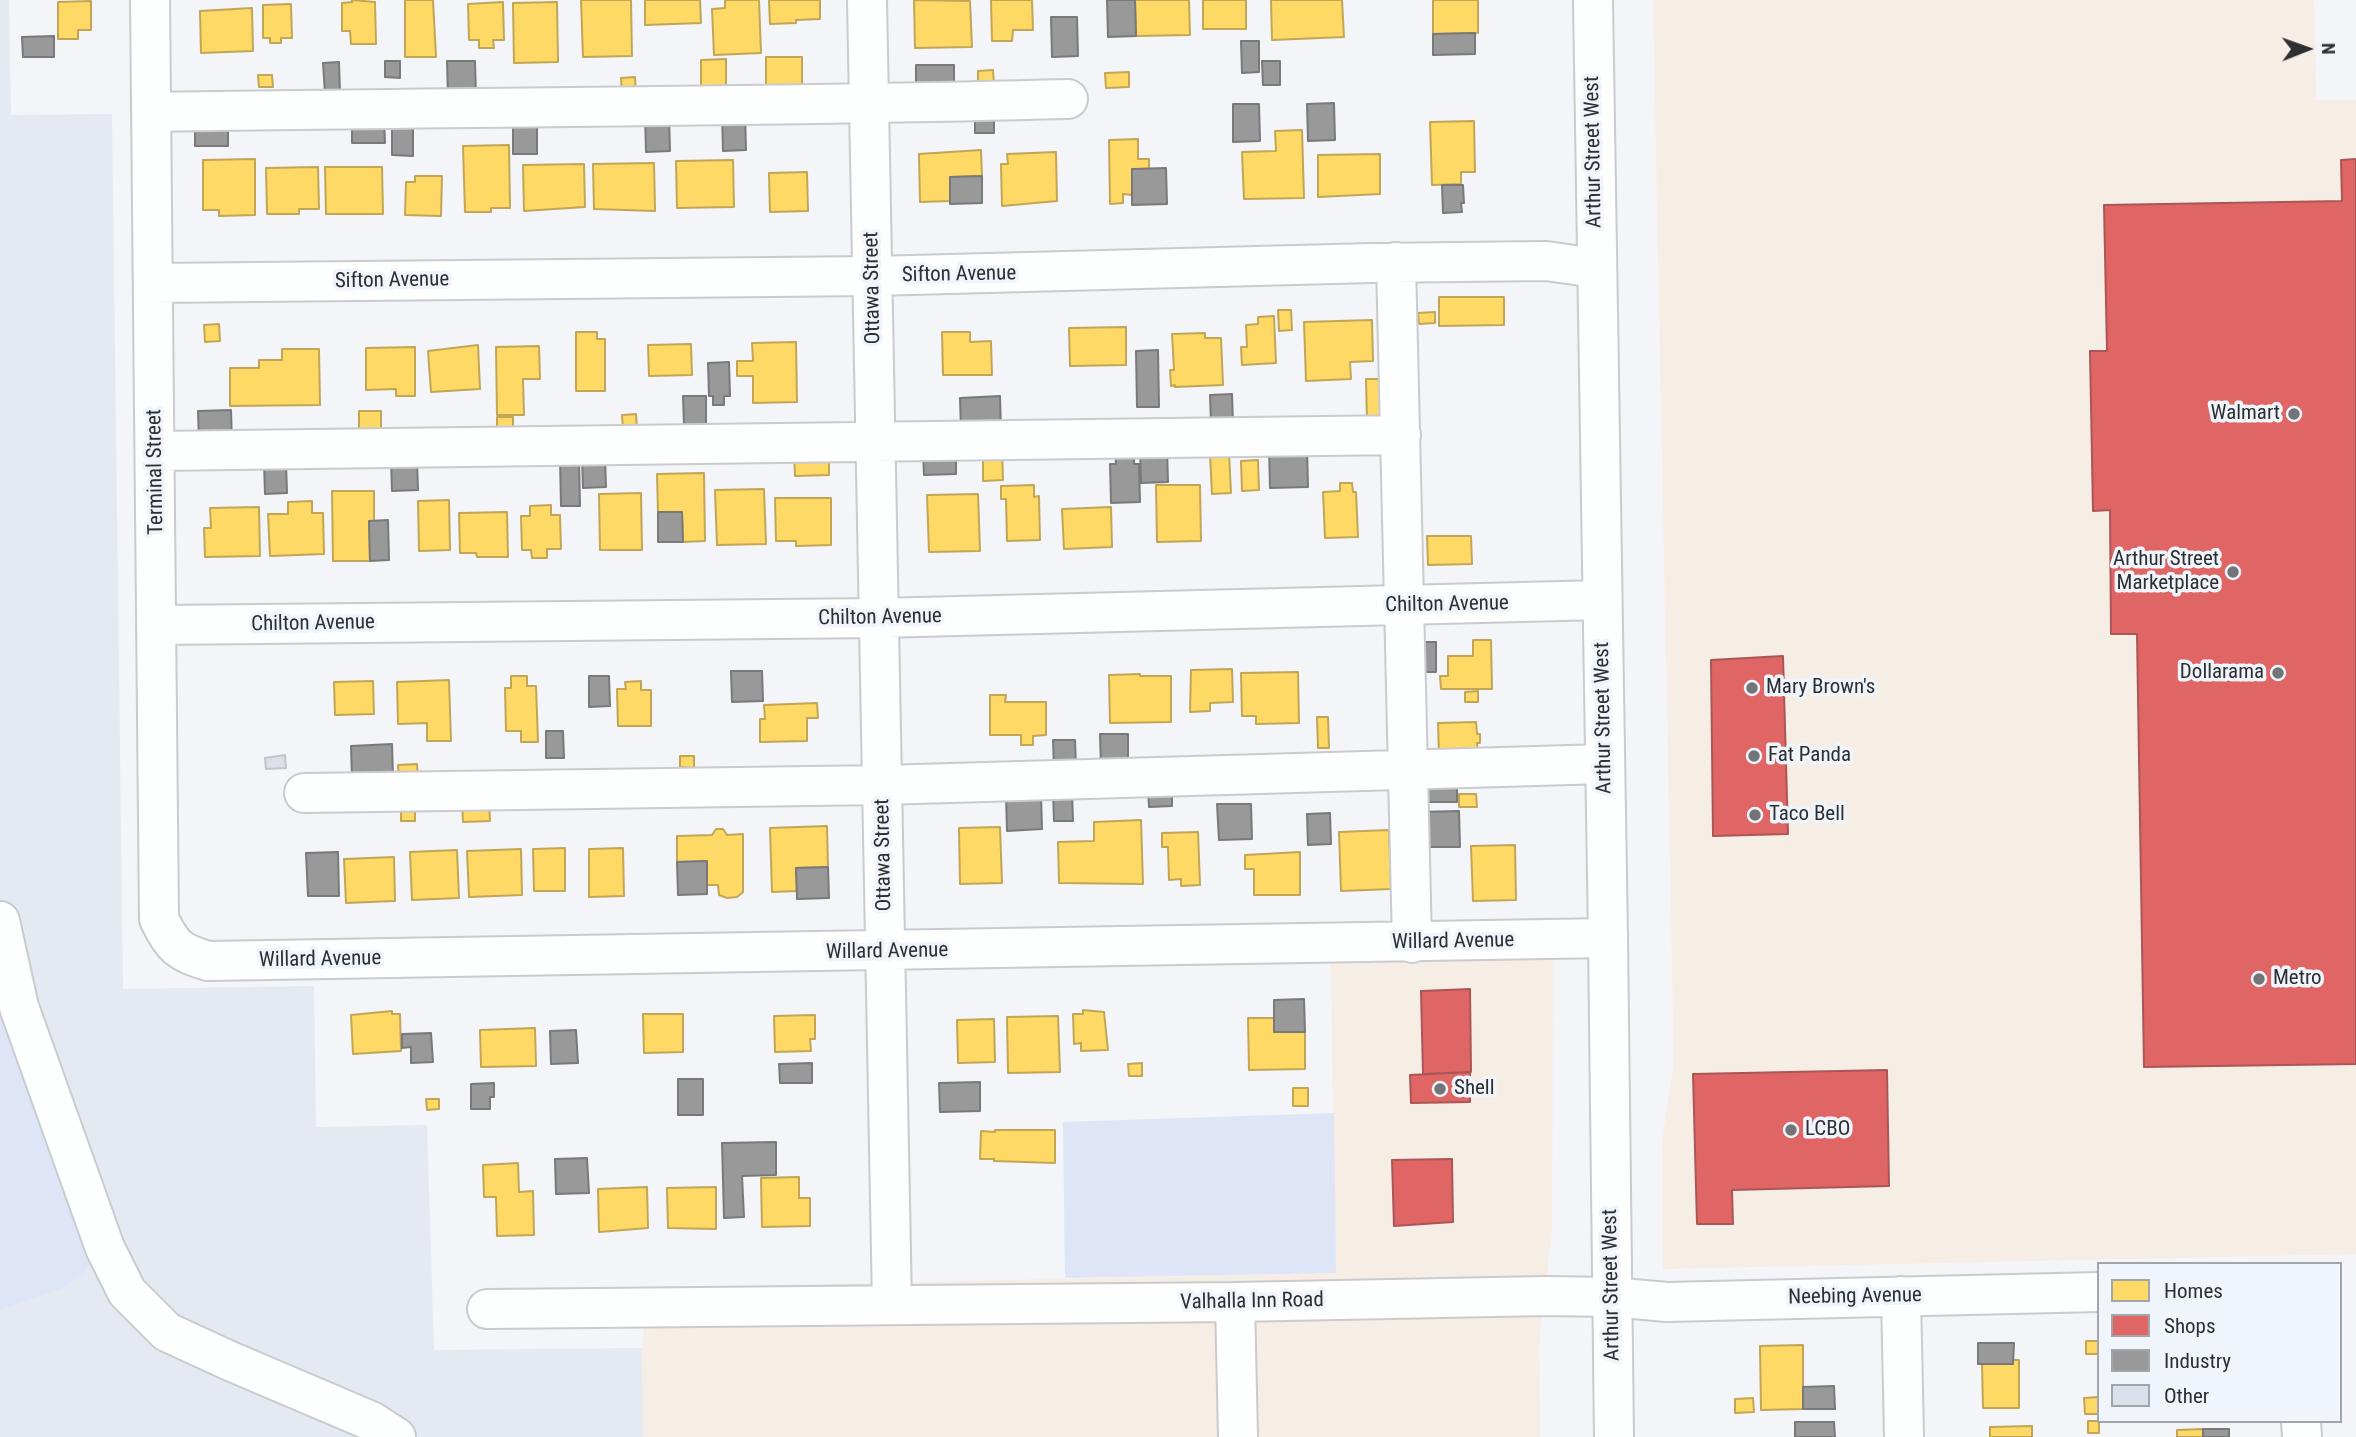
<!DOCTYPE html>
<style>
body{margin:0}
#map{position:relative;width:2356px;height:1437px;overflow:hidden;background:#f3f5f8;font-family:"Roboto Condensed",sans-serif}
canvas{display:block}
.legend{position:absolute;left:2097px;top:1262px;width:245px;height:161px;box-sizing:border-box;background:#f0f4fb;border:2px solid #a2a5aa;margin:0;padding:9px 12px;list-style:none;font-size:21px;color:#2d2f31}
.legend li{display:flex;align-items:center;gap:14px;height:35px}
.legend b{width:35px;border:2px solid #a2a5aa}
.north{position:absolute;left:2272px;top:14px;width:70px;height:70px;-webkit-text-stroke:5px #f0f4fb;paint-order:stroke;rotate:89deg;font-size:19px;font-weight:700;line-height:28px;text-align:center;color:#2d2f31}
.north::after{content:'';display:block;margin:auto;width:24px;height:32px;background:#2d2f31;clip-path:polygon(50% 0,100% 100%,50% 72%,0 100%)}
</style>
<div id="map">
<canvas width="2356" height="1437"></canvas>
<ul class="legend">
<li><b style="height:19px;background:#ffd966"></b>Homes</li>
<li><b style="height:19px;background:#e06666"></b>Shops</li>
<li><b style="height:19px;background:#999"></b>Industry</li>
<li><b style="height:19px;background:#dbe0eb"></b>Other</li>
</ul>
<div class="north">N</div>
</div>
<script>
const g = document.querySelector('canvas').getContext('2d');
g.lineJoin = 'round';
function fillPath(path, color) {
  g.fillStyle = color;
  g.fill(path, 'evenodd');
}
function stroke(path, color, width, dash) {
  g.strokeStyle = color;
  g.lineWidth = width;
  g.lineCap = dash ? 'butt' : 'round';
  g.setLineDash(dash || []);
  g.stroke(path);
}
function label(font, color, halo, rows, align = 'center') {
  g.font = font + ' "Roboto Condensed",sans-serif';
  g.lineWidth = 7;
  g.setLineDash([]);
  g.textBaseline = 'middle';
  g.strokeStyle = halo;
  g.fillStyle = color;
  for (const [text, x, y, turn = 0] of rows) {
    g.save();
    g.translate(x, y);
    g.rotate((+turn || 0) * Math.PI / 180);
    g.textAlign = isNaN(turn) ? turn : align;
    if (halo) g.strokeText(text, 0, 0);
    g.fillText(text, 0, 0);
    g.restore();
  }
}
const commercial = new Path2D(`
 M1653 0H2314L2316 100H2356V1254L1663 1269 1662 1141 1674 1062Z
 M1553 917 1552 1230 1539 1346 1540 1437H643L642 1348 648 1288 1336 1273 1330 927Z`);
const built = new Path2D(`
 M0 0H9L11 115 112 114 123 989 314 986 316 1127 427 1125 434 1350 642 1348 643 1437H0Z`);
const green = new Path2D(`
 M0 977 92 1254 83 1273 65 1287 0 1310Z
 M1334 1113 1336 1273 1065 1278 1063 1122Z`);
const homes = new Path2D(`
 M352 0 375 2 376 44H351L350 31H342V3L352 2Z
 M405 0H433L436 57H405Z
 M581 0H631L632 56 583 57Z
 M645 0H700L701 23 645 25Z
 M725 0H759L761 53 714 55 712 9 725 8Z
 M769 0H820V19L796 20V23L770 24Z
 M914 0 970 1 972 47 915 48Z
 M991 0H1032L1033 30H1013L1012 41H992Z
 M1135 0H1189L1190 35 1136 36Z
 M1203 0H1246V29H1203Z
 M1271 0H1342L1344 37 1272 40Z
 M1433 0H1478V33L1433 34Z
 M91 1V30H78V39H58V2Z
 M503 2 504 40H493L494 48H479V40H469L468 4Z
 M557 2 558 62 514 63 513 3Z
 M291 4 292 38H281V43H270V38H263V5Z
 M252 8 253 51 201 53 200 11Z
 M766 57H802V93H766Z
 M726 59V94H701V60Z
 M993 70 994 84 978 85V71Z
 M1129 72V87L1106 88 1105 73Z
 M258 75H272L273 87H259Z
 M635 77 636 95 622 96 621 78Z
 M1474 121 1475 172H1461V184L1432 185 1430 122Z
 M1302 130 1304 198 1244 199 1242 152 1276 151 1275 131Z
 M1138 139V159H1149V169H1132V195L1123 194V203L1110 204 1109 140Z
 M509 145 510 208H491V212H465L463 146Z
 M981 150 982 176 950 177V201L920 202 919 154Z
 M1056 152 1057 201 1002 206 1001 164H1008L1007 154Z
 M1380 154V194L1318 197V155Z
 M255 159V215L219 216V210H203V160Z
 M733 160 734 207 677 208 676 161Z
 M654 163 655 211 594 209 593 164Z
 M584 164 585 207 524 211 523 165Z
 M318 167 319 209H299V214H267L266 168Z
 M325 167H382L383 214H326Z
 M807 172 808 211 770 212 769 173Z
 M415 176H442L441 216 405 215 406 182H415Z
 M1439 297H1504V325L1439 326Z
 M1278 310H1291L1292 330 1279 331Z
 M1435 312V323L1419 324 1418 313Z
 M1274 316 1276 363 1242 365 1241 347H1247L1246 325 1258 324V317Z
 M1372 320 1373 361 1350 362 1351 379 1306 381 1304 322Z
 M219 324 220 341 205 342 204 325Z
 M1126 327V365L1070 366 1069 328Z
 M576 332H597V339H605V391H576Z
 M942 332H970V342L991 341 992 375H943Z
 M1205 333V338H1221L1223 385 1175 387V385L1171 386 1170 370H1174L1172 334Z
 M796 342 797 402 753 403V376H737V361H753L752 343Z
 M691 344 692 375 649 376 648 345Z
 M478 345 480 389 431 392 428 351Z
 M539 346 540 379H523L524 415H497L496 347Z
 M415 347V396H396V389L366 390V348Z
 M282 349H319L320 405 230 406V368H259V360H282Z
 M1366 379H1390L1392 421 1367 422Z
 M359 411H381V440H359Z
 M636 414 637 429H623L622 415Z
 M497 417H513V427L497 428Z
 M829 451V475L795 476 794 452Z
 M1002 451 1003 480 983 481V452Z
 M1229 453 1231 493 1212 494 1210 454Z
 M1258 460 1259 490 1242 491 1241 461Z
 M704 473 705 541 683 542 682 512H658L657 474Z
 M1340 483H1352L1353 492H1356L1358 537 1325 538 1323 492 1340 491Z
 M1034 485V497L1039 496 1040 540 1007 541 1006 499H1001V486Z
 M1156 485H1200L1201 541 1157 542Z
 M764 489 766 544 717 545 715 490Z
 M332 491H374V521H369L370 561H333Z
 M641 493 642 550H600L599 494Z
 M978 494 980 551 929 552 927 495Z
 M775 498H831V545L796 546V541H776Z
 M449 500 450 550 419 551 418 501Z
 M312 501V513H323L324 554 270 556 268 514H288V502Z
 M551 505V515H560L561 549H547V558H532L531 550H522L521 516H530V506Z
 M259 507 260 556 205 557 204 528H211L210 508Z
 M1111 507 1112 547 1064 549 1062 509Z
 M507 512 508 557H477L476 553H460L459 513Z
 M1427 536H1471L1472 564 1428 565Z
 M1473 640H1491L1492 689H1441L1440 676H1448V656H1473Z
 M1232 669 1233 702 1210 703V711L1190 712 1191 670Z
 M1298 672 1299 723 1256 724V716H1242L1241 673Z
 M1140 674V676H1171V722L1110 723 1109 675Z
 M511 676H527V686H536L538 742H521V731H506L505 688H511Z
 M449 680 451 741H427V723L398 724 397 682Z
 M373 681 374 714 335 715 334 682Z
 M641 681V690H651V726H618L617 689H626L625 682Z
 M1478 691V702H1465V692Z
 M990 695H1006L1005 702H1046V735L1033 736V745H1021V735H990Z
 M817 703 818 718H807V741L760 742V719H765L764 705Z
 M1317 717H1328L1329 748H1318Z
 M1476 722 1477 734H1480V743H1477L1478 755 1439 757 1438 723Z
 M680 756H694V768L680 767Z
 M417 764 418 782 399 783 398 765Z
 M1459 794H1476L1477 807H1459Z
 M489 800 490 821 463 822 462 801Z
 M401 808H415V821H401Z
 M1141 820 1143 884 1059 883 1058 842 1094 841V822Z
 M827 826 828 867 796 868 797 891 772 892 770 828Z
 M1000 827 1002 883 960 884 959 828Z
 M716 829H723L727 835 743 834V892L737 897 727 898 719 895 718 885H707V861L677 862V836L712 835Z
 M1389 830 1391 889 1341 891 1339 832Z
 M1198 832 1200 885 1181 886V879L1169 880 1168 847H1162V833Z
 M1515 845 1516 900 1473 901 1471 846Z
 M565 848V891H534L533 849Z
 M623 848 624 896 589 897V849Z
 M521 849 522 895 469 897 467 851Z
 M457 850 459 898 412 900 410 852Z
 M1300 852V895H1254V869H1245V855Z
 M394 857 395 901 346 903 344 859Z
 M1083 1010 1104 1012 1108 1050 1081 1051V1043L1074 1044 1073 1014H1083Z
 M392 1011V1014H400L401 1051 353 1054 351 1015Z
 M643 1014H683V1052L644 1053Z
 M815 1015V1039H810L811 1051 775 1052 774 1016Z
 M1058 1016 1060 1072 1008 1073 1007 1017Z
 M1248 1018H1274V1032H1305V1069L1249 1070Z
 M994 1019 995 1062 958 1063 957 1020Z
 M535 1028 536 1066 481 1067 480 1030Z
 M1142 1063V1076H1129L1128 1064Z
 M1293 1088H1308V1106H1293Z
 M426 1099H439V1109L427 1110Z
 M995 1130H1055V1163L994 1161V1159H980L981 1131 995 1132Z
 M518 1163 519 1192 533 1191 534 1235 497 1236 496 1197H484L483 1165Z
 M799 1177V1198H810V1226L762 1227 761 1178Z
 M647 1187 648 1228 599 1232 598 1189Z
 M716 1187V1229L668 1228 667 1188Z
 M2086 1341H2099V1354H2086Z
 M1803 1345V1409L1761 1410 1760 1346Z
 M2013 1360H2019V1408H1983L1982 1364H2013Z
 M2098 1397V1414H2085L2084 1398Z
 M1753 1398 1754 1412 1735 1413V1399Z
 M2088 1421H2099V1433H2088Z
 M2032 1426V1437H1990V1427Z
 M2203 1429V1437H2177V1430Z`);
const shops = new Path2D(`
 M2356 159V1064L2144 1067 2137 634H2111L2110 510 2093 511 2090 351H2107L2104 205 2342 201 2341 160Z
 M1783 656 1788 834 1713 836 1711 660Z
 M1470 989 1471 1072 1423 1074 1421 991Z
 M1887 1070 1889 1186 1732 1190 1733 1224H1697L1693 1074Z
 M1470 1072V1102L1411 1103 1410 1075Z
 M1452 1159 1453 1222 1394 1226 1392 1160Z`);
const industry = new Path2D(`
 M1107 0H1135L1136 36 1108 37Z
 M1051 17H1077L1078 56 1052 57Z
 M1475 33V54L1433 55V34Z
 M54 36V57H23L22 37Z
 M1241 41H1259V72L1242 73Z
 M385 61H400V78L385 77Z
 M447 61H475L476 97 448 98Z
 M1262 61H1280V85H1263Z
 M339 62 340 93 325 94 323 63Z
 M916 65H954V91H916Z
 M1334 103 1335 140 1308 141 1307 104Z
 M1233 104H1259L1260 141 1233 142Z
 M975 109H994V133H975Z
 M745 112 746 150 723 151 722 113Z
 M645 115H669L670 151 646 152Z
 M513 117H537V154H513Z
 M384 118 385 143H352V119Z
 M195 122H228V146H195Z
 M392 122H413V156L392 155Z
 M1166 168 1167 204 1132 205V169Z
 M982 176V203L950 204V177Z
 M1442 185H1463L1464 203H1461L1462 212 1443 213Z
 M1158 350 1159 407H1137L1136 351Z
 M729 362 730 396H724V405H713V396H709L708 363Z
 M1232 394 1233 424H1211L1210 395Z
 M683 396H706V426H684Z
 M1000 396 1001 430 961 432 960 398Z
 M231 410 232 443 199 444 198 411Z
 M1307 446 1308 487 1270 488 1269 447Z
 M1167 449 1168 482 1141 483 1140 450Z
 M956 450V474L924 475 923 451Z
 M1115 450H1134V464H1139L1140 502 1111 503 1110 464H1116Z
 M605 456 606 487 583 488 582 457Z
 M579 458 580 506H561L560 459Z
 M417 460 418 490 392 491 391 461Z
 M264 463H286L287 493 265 494Z
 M658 512H682L683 542H658Z
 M388 520 389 560 370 561 369 521Z
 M1415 642H1436V672H1416Z
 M731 671H762L763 701 732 702Z
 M589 676H609L610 706 589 707Z
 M546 731H563L564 758H546Z
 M1100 734H1128V767L1101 768Z
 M1053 740H1075L1076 767 1054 768Z
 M392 744 393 778 352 780 351 746Z
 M1423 776H1457V802H1423Z
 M1148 788 1172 790V806L1149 807Z
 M1072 792 1073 821H1054L1053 793Z
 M1041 794 1042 829 1007 831 1006 795Z
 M1217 804H1251L1252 839 1219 840Z
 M1459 811 1460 847H1419V812Z
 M1330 813 1331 844 1308 845 1307 814Z
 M338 852 339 896H308L306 853Z
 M707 861V894L678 895 677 862Z
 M828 867 829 898 797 899 796 868Z
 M1304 999 1305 1032H1274V1000Z
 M576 1030 578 1063 551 1064 550 1031Z
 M431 1033 433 1062 411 1063V1047L402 1048V1034Z
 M812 1063V1083H780L779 1064Z
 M678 1079H703V1115H678Z
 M980 1082V1111L940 1112 939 1083Z
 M494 1083V1097H490V1109H471V1084Z
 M776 1142V1175L742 1176 744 1217 724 1218 722 1143Z
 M587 1158 589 1193 556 1194 555 1159Z
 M1978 1343H2014L2013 1364H1978Z
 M1834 1386 1835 1409H1803V1387Z
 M1795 1422H1834L1835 1437H1795Z
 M2203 1429H2229V1437H2203Z`);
const building = new Path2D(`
 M285 755 286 768 266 769 265 758Z`);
const minor = new Path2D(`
 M150 0 159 919C173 948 179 952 208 961L1608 938
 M867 0 892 1304
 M151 112C457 107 763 107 1068 99
 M1396 262 1412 943
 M154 283 873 276 1372 263 1546 261 1596 268
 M156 451 1401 435
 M157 625 878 618 1602 600
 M304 793 882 785 1605 764
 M0 921 19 1007 105 1248 127 1292 167 1332 230 1361 371 1421 396 1437
 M1901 1296 1904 1437
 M1235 1302 1238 1437
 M487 1309 1235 1302 1546 1296 1611 1297 1667 1302 2099 1292
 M2301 1421 2302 1437`);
const major = new Path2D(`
 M1593 0 1608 938 1614 1437`);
const markers = [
 [2294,414,7,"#727477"],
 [2233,572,7,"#727477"],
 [2278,673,7,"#727477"],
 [1752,688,7,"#727477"],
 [1754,756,7,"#727477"],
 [1755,815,7,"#727477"],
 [2259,979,7,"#727477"],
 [1440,1089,7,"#727477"],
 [1791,1130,7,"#727477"]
];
const streetNames = [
 ["Arthur Street West",1594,152,-91],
 ["Sifton Avenue",959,275,-1],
 ["Sifton Avenue",392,281,-1],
 ["Ottawa Street",873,288,-91],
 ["Terminal Street",156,472,-91],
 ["Chilton Avenue",1447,605,-1],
 ["Chilton Avenue",880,618,-1],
 ["Chilton Avenue",313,624,-1],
 ["Arthur Street West",1604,718,-91],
 ["Ottawa Street",884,855,-91],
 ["Willard Avenue",1453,942,-1],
 ["Willard Avenue",887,952,-1],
 ["Willard Avenue",320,960,-1],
 ["Arthur Street West",1612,1285,-91],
 ["Neebing Avenue",1855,1297,-1],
 ["Valhalla Inn Road",1252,1302,-1]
];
const poiNames = [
 ["Walmart",2280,414,"right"],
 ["Arthur Street",2219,560,"right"],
 ["Marketplace",2219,584,"right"],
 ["Dollarama",2264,673,"right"],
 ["Mary Brown's",1766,688],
 ["Fat Panda",1768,756],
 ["Taco Bell",1769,815],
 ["Metro",2273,979],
 ["Shell",1454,1089],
 ["LCBO",1805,1130]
];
fillPath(commercial, '#f6ede5');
fillPath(built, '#e5e9f2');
fillPath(green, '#dde5f6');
fillPath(homes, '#ffd966');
stroke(homes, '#c0a656', 2);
fillPath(shops, '#e06666');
stroke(shops, '#aa5656', 2);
fillPath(industry, '#999');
stroke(industry, '#79797a', 2);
fillPath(building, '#dbe0eb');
stroke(building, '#c4c5c8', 2);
stroke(minor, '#c9cbce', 42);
stroke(major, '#c9cbce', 42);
stroke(minor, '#fdfefe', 38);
stroke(major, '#fdfefe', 38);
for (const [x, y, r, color] of markers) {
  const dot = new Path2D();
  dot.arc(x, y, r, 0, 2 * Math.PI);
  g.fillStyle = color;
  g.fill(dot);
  stroke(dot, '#f0f4fb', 2.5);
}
label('21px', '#2d2f31', '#f0f4fb', streetNames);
label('21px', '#2d2f31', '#f0f4fb', poiNames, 'left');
</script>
